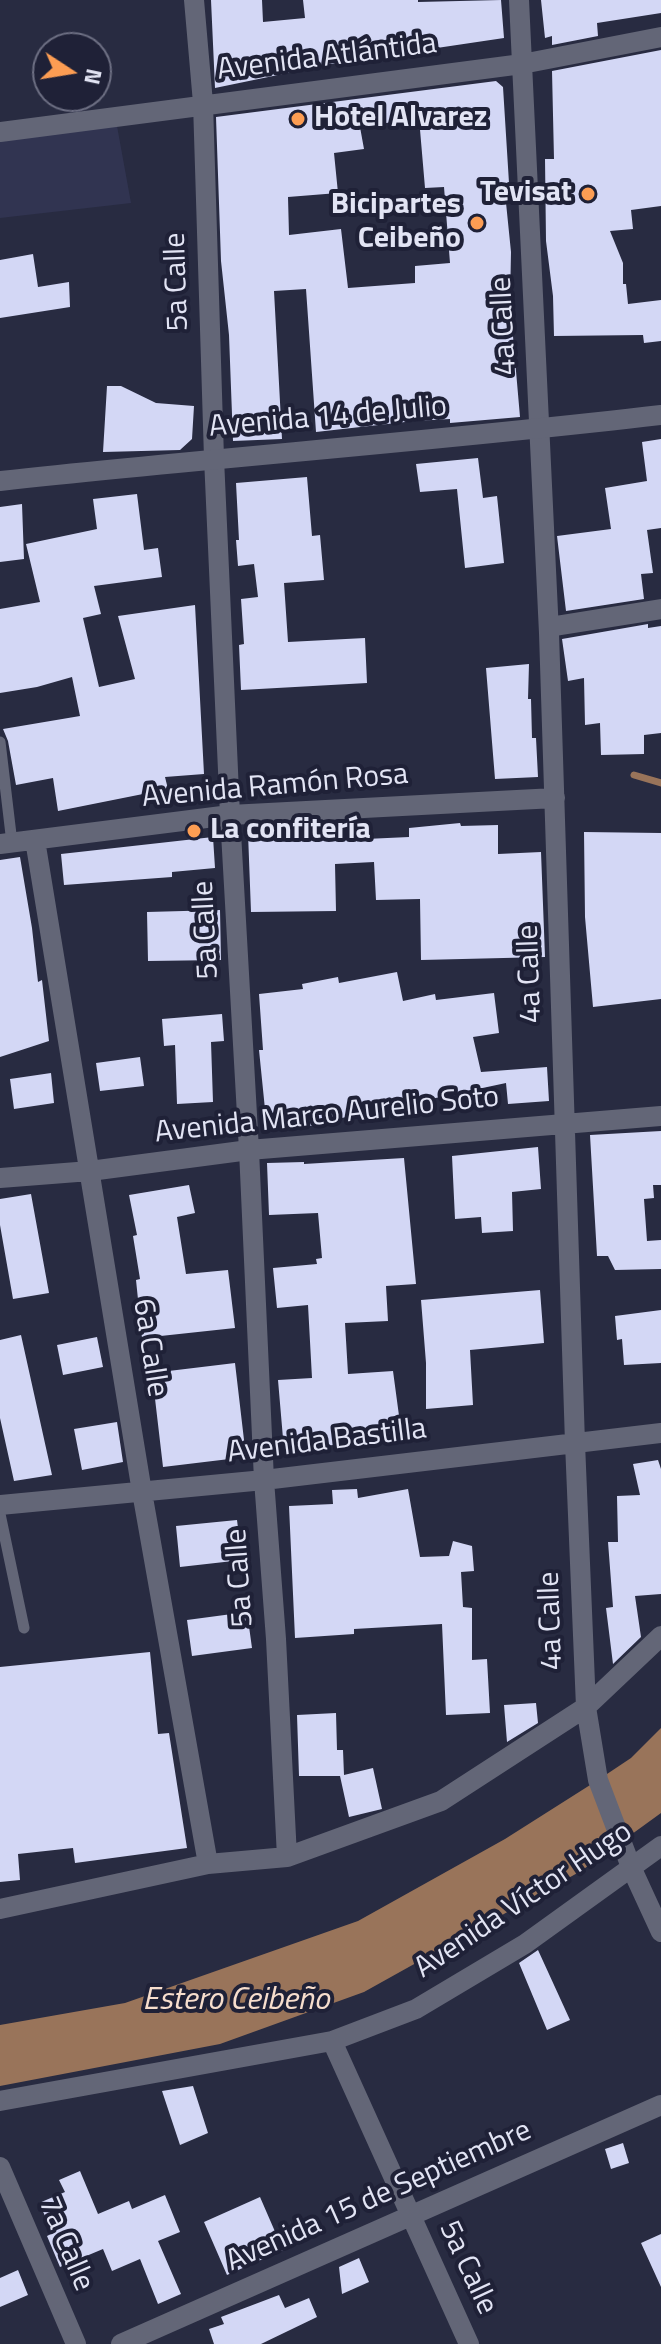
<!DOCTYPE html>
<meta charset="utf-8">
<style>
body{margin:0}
#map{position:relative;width:661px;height:2344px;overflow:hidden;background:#282b41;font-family:"Titillium Web",sans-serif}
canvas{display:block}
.north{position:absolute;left:32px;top:32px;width:80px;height:80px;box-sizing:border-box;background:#1f2137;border:2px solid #6d6f83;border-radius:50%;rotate:102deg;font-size:22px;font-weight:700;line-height:32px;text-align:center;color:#e2e4f4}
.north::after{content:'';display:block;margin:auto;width:28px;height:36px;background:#fc9d53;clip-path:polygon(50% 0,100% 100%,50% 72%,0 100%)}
</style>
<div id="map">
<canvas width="661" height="2344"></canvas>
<div class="north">N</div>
</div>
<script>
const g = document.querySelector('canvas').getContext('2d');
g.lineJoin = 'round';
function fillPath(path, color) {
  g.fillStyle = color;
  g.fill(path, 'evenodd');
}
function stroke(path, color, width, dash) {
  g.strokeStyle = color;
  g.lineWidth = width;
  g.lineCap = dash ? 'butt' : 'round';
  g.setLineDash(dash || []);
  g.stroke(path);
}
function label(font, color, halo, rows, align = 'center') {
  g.font = font + ' "Titillium Web",sans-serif';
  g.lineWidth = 8;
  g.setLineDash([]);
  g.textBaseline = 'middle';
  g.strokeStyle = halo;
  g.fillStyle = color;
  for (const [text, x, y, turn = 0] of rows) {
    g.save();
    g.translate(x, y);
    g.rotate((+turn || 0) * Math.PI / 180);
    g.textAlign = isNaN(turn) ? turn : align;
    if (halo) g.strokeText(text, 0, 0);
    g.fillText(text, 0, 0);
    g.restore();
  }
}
const built = new Path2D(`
 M115 115 131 203 0 218V131Z`);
const water = new Path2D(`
 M661 1728V1813L581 1871 364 1992 220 2044 0 2086V2025L125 2003 358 1921 505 1839 598 1780 631 1758Z`);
const stream = new Path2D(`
 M634 775 661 783`);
const building = new Path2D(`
 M211 0H262L263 22 305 18 303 0H418V2L501 0 504 38 336 63 215 88Z
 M541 0H661V13L597 23 598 36 552 45V36L545 38Z
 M661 50V206L631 210 633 229 610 231 623 263V284H626L628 304 661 300V341L644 343 643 335 554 336 553 296 546 241 545 159H554L552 71Z
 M496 81 503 87 509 183H504L511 252 510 302 520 417 450 423V419L414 421 316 432 306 289 274 291 282 439 233 441 229 335 221 261 216 117ZM419 118 425 188 444 187 450 263 415 266V283L348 288 341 229 289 235 288 197 338 193 334 153 364 149 360 127Z
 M33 254 38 287 69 282 70 307 0 318V260Z
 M107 386H121L156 403 194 406 192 439 180 450 103 452Z
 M661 439V528L647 530 653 573 641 574 644 599 566 611 557 536 611 529 605 488 647 481 642 442Z
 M478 458 483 498 497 496 504 563 465 568 457 489 420 492 416 464Z
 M307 477 312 536 320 535 324 580 284 583 288 642 365 638 367 683 241 690 239 645 244 644 241 599 258 597 254 564 238 566 236 540H239L236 483Z
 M137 494 144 550 158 548 162 577 94 586 101 614 83 618 99 687 135 679 118 616 195 605 204 774 165 777 168 789 58 811 53 778 16 785 8 741 3 729 80 716 72 677 37 687 0 693V609L40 602 26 544 97 529 93 499Z
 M22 504 24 559 0 562V507Z
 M648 624V628L661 626V733L644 735V754L601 755 600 723 585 725 584 678 568 681 562 639Z
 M529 664 528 699H531L532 738H536L538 777 495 779 486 668Z
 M460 823 461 826 498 825V854L541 852 545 957 421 960 420 899 376 900 374 862 335 864 336 911 251 912 248 833 343 827 344 840 409 837V828Z
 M584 832 661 833V999L593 1007 585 917Z
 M213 837 215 868 172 872V877L64 885 61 854Z
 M20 857 32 928 38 982 42 980 49 1041 0 1057V860Z
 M220 910 221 960 148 961 147 912Z
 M397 972 403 1001 435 994 436 1000 494 993 499 1033 473 1037 481 1072 547 1067 549 1101 508 1104 506 1083 337 1119 338 1124 267 1129 259 1050H263L259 994 303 989 302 984 338 977 339 983Z
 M222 1014 224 1041 211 1042 213 1102 177 1104 175 1045 164 1046 162 1019Z
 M140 1057 144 1086 100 1091 96 1063Z
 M51 1073 54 1103 14 1109 10 1079Z
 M661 1131V1185H653L654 1198 644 1199 647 1241 661 1240V1269L615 1270 608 1256H597L590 1135Z
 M538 1147 541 1189 512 1192 513 1231 482 1233 481 1217 455 1219 452 1156Z
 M404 1158 416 1284 386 1286 388 1321 345 1323 348 1374 393 1371 402 1438 284 1450 278 1380 312 1378 308 1305 277 1308 273 1268 317 1264 316 1259 322 1258 318 1213 269 1215 267 1163 304 1162V1164Z
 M189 1185 195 1213 177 1217 186 1274 228 1270 235 1328 142 1338 136 1280 140 1279 133 1236 137 1235 129 1195Z
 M31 1194 49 1293 13 1299 0 1225V1199Z
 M540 1290 544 1343 470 1350 473 1405 426 1409V1363L421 1300Z
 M661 1310V1363L624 1365 622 1339 617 1340 615 1316Z
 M21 1335 52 1475 14 1481 0 1418V1340Z
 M97 1337 103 1367 63 1375 57 1345Z
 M235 1363 246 1457 163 1467 152 1373Z
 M117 1422 123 1462 82 1470 74 1429Z
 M658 1460 661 1469V1594L635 1596 641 1637 613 1664 606 1608 613 1607 608 1542H618L617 1496 640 1495 633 1464Z
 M357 1489 358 1498 408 1489 420 1557 449 1556 453 1541 472 1546 474 1571 461 1572 463 1607 472 1608V1660L487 1659 490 1713 446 1715 442 1624 354 1629V1634L295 1638 289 1506 333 1504 332 1490Z
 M237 1520 242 1560 180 1567 176 1526Z
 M247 1612 252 1648 192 1656 187 1620Z
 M150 1652 158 1734 169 1733 187 1848 75 1863 73 1848 18 1854 20 1880 0 1882V1667Z
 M536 1703 538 1723 507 1742 504 1705Z
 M336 1713 337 1750H343L344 1775 373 1768 382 1809 349 1817 340 1776H299L297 1715Z
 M538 1950 570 2020 547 2030 519 1963Z
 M193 2086 208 2133 180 2145 162 2091Z
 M623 2143 629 2163 611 2169 605 2149Z
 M80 2171 98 2214 129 2201 132 2209 165 2195 180 2232 158 2241 181 2294 158 2304 140 2259 112 2271 103 2249 60 2267 47 2236 53 2233 39 2203 65 2192 59 2180Z
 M260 2197 283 2250 227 2275 204 2222Z
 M661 2234V2287L641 2243Z
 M359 2258 369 2282 342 2294 339 2267Z
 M18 2270 28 2295 0 2307V2278Z
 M279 2295 285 2308 309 2298 317 2317 261 2344H214L209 2329 224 2324 221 2317Z`);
const service = new Path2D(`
 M0 742 12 843
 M0 1514 24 1628`);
const minor = new Path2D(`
 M194 0 203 103 214 458 230 815 249 1150 264 1480 276 1639 287 1857
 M519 0 549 633 575 1443 586 1707 598 1780 631 1867 661 1932
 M0 132 522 64 661 37
 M549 627 661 609
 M35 840 142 1492 208 1864
 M0 844 230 815 555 798
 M0 1178 90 1171 249 1150 661 1116
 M0 1505 264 1480 661 1433
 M0 1909 208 1864 287 1857 441 1801 586 1707 661 1636
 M332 2041 469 2344
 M0 2101 332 2041 416 2009 525 1944 661 1846
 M0 2167 76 2344
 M121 2344 661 2105`);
const tertiary = new Path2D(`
 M0 481C220 457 441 441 661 415`);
const markers = [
 [298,119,8,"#fc9d53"],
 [588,194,8,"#fc9d53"],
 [477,223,8,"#fc9d53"],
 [194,831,8,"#fc9d53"]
];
const streetNames = [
 ["Avenida Atlántida",327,58,-7],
 ["5a Calle",178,282,-92],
 ["4a Calle",505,326,-93],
 ["Avenida 14 de Julio",328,418,-5],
 ["Avenida Ramón Rosa",275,787,-5],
 ["5a Calle",207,930,-93],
 ["4a Calle",531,974,-92],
 ["Avenida Marco Aurelio Soto",327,1116,-6],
 ["6a Calle",149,1348,81],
 ["Avenida Bastilla",327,1442,-7],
 ["5a Calle",241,1578,-94],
 ["4a Calle",552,1621,-92],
 ["Avenida Víctor Hugo",524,1901,-34],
 ["Avenida 15 de Septiembre",379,2197,-24],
 ["7a Calle",65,2244,67],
 ["5a Calle",467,2268,65]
];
const poiNames = [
 ["Hotel Alvarez",314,119],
 ["Tevisat",572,194,"right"],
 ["Bicipartes",461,206,"right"],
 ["Ceibeño",461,240,"right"],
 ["La confitería",210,831]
];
const waterNames = [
 ["Estero Ceibeño",236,2001]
];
fillPath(built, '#313451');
fillPath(water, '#99745a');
stroke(stream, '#99745a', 7);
fillPath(building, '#d3d7f5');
stroke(service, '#636677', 11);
stroke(minor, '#636677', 20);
stroke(tertiary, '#636677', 20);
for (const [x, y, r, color] of markers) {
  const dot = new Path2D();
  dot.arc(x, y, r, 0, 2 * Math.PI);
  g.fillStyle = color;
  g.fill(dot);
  stroke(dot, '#1f2137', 3);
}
label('30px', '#e2e4f4', '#1f2137', streetNames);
label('bold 30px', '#e2e4f4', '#1f2137', poiNames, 'left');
label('italic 32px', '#f7decd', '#1f2137', waterNames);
</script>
